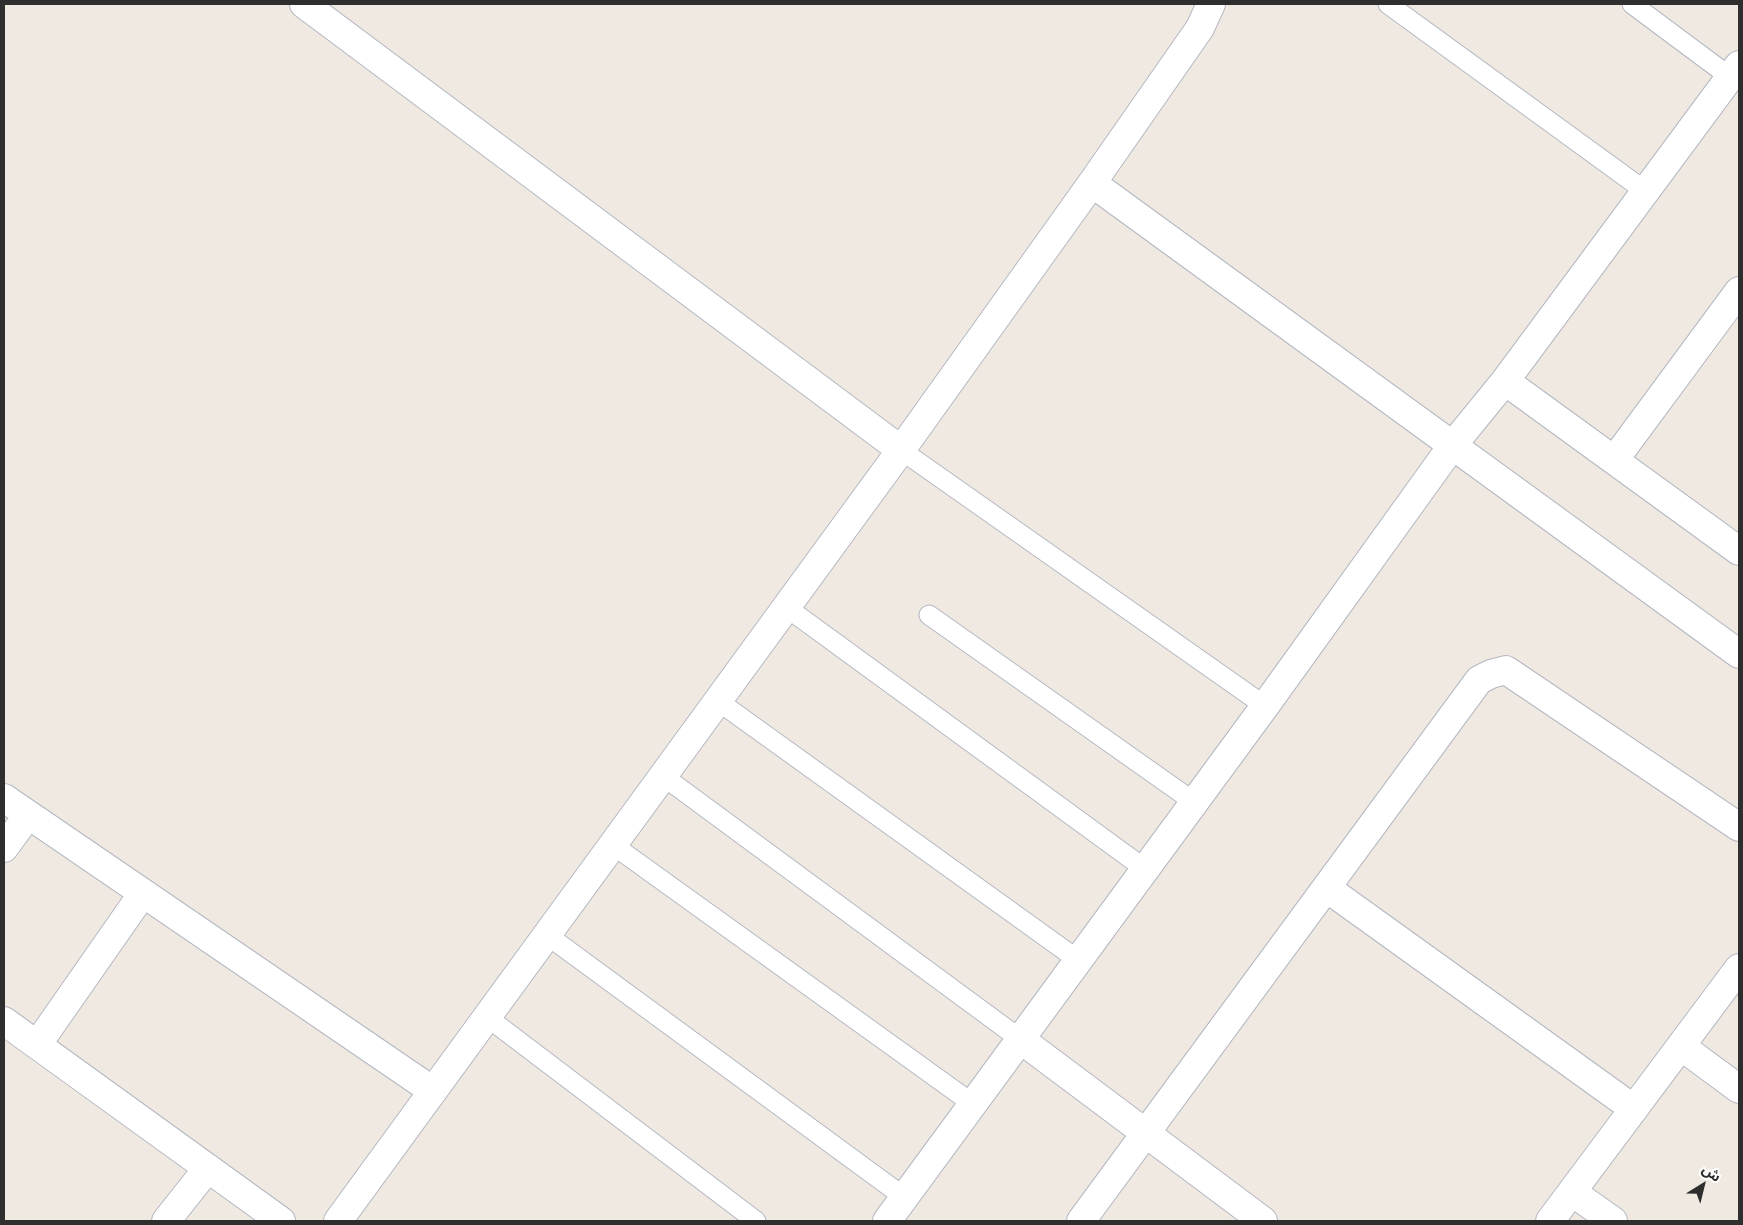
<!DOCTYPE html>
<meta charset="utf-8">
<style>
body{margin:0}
#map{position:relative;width:1743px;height:1225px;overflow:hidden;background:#efe9e1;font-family:Raleway,"Noto Sans Arabic",sans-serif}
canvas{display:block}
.frame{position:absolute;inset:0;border:5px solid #2e2e2e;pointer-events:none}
.north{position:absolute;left:1678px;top:1160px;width:50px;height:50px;-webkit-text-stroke:4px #fff;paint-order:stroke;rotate:36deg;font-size:14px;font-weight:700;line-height:20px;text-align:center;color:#2e2e2e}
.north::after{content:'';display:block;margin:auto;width:18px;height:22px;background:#2e2e2e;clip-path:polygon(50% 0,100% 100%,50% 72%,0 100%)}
</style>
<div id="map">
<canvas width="1743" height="1225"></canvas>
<div class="frame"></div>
<div class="north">ش</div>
</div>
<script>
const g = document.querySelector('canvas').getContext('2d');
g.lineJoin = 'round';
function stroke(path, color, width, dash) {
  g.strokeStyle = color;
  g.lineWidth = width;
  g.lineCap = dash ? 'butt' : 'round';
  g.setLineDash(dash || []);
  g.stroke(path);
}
const service = new Path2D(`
 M1388 4 1645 191
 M1632 4 1730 77
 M901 450 1265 706
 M786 607 1145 869
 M929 615 1194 802
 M718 701 1078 960
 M663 776 1020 1039
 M613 845 973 1104
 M547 935 904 1197
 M487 1017 756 1221`);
const minor = new Path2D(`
 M304 4 901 450
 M1505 381 1739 551
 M1615 459 1739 291
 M4 798 433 1091
 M4 848 28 815
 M1328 889 1634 1109
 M4 1021 281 1221
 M1020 1039 1263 1221
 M37 1045 143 893
 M1682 1047 1739 1089
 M1572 1192 1613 1221
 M166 1221 208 1168
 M887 1221 1265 706 1452 446 1505 381 1739 65
 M1081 1221 1479 680 1491 674 1506 670 1739 827
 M1550 1221 1739 968`);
const tertiary = new Path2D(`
 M1211 4 1200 28 1092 183 1739 654
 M338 1221 901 450 1092 183`);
stroke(service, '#b4b7c1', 21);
stroke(minor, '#b4b7c1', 30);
stroke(tertiary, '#b4b7c1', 30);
stroke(service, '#fff', 19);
stroke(minor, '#fff', 28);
stroke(tertiary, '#fff', 28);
</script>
